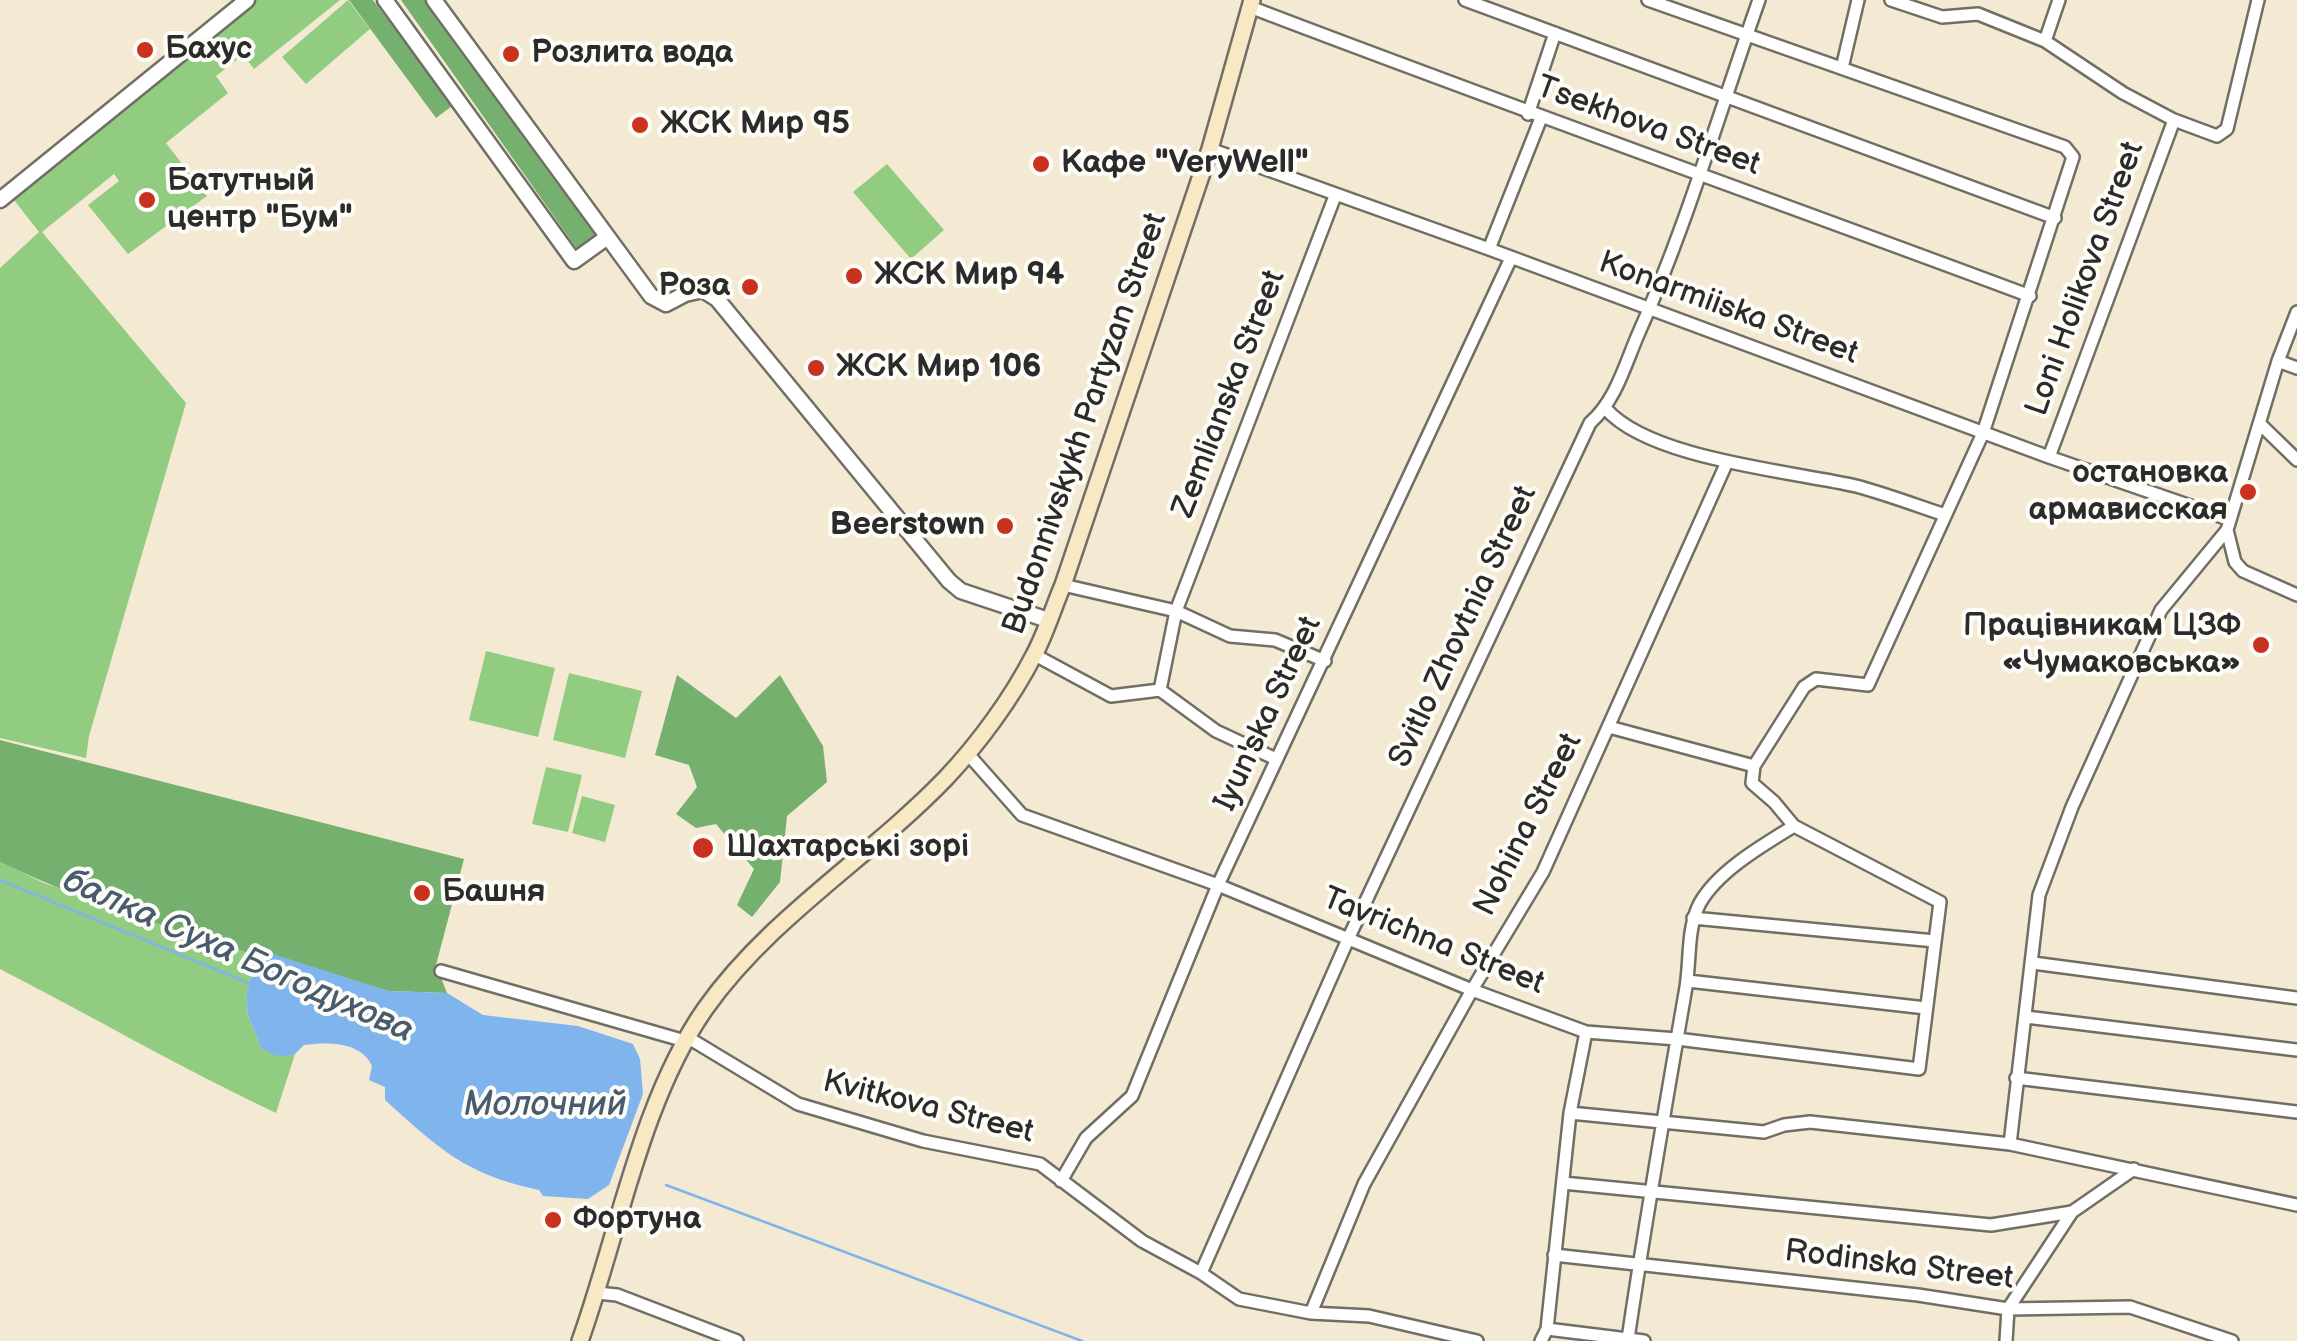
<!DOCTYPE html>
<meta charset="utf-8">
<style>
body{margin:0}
canvas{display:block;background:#f4e9d2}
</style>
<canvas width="2297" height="1341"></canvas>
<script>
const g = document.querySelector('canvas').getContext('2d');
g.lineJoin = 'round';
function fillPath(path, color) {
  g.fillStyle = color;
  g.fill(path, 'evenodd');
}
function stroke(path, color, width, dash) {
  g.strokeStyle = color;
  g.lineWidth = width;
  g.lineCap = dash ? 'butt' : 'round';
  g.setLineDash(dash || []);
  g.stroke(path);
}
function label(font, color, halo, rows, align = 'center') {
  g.font = font + ' "Balsamiq Sans",sans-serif';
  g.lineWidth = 8;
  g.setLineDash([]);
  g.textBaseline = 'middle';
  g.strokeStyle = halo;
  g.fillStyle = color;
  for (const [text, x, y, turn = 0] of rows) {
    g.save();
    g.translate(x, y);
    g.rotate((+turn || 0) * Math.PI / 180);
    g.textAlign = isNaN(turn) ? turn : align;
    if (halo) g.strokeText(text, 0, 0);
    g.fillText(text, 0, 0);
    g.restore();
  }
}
const green = new Path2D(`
 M253 0H340L254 69 243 55 216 76 228 93 166 143 207 196 128 254 88 205 119 181 114 174 42 232 186 403 89 736 86 758 0 738V268L39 232 14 200 174 57Z
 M348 0 370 29 306 84 282 57Z
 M887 164 944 230 911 259 853 192Z
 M486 651 555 668 538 737 469 720Z
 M569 673 642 691 625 758 553 740Z
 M546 767 582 775 568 832 532 824Z
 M582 796 615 805 605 842 572 833Z
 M0 862 44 883 257 956 246 996 248 1015 261 1048 288 1056 295 1054 276 1113C182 1069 92 1016 0 969Z`);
const forest = new Path2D(`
 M349 0H373L452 106 436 118Z
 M401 0H430L596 236 577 249Z
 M677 675 736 718 780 675 823 746 827 782 787 816 780 882 752 917 737 905 754 869 716 824 696 828 676 814 697 787 689 765 655 755Z
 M0 740 464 859 436 965 447 993 388 991 270 954 257 956C171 927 82 902 0 862Z`);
const water = new Path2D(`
 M270 953 388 991 447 993 483 1015 578 1026 633 1044 640 1059 643 1094 609 1185 588 1199 543 1196 539 1190C466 1175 438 1148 385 1100V1087L369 1080 372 1066C361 1041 327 1042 304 1045L295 1054 288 1056 273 1055 261 1048 248 1015 246 996 257 956Z`);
const stream = new Path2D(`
 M0 880 253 985
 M666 1185 1082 1341`);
const minor = new Path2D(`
 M1465 0 2055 218
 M1648 0 2065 147 2073 157 1983 433 1868 685 1816 679 1804 687 1754 766
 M1891 0 1942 17 1978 14 2045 41 2123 93 2174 120 2217 136 2227 129 2258 0
 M1250 7C1509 106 1770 199 2030 296
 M2045 41 2059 0
 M1842 68 1858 0
 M1528 114 1555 33
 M1210 149 1489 249 2049 457 2228 519
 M1489 249 1541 118
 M2297 312 2278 361 2227 530 2235 562 2243 571 2297 595
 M2278 361 2297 368
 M1606 409C1650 459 1790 471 1856 486 1886 494 1915 505 1945 515
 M2260 424 2297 460
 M2049 457 2174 120
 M1063 585 1176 611 1230 636 1275 640 1325 661
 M1035 655 1111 696 1160 690 1216 731 1276 759
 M1160 690 1176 611 1335 196
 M968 754 1022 815 1218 885 1472 990 1586 1032 1677 1039 1919 1069 1940 902 1794 826 1774 802 1752 783 1754 766 1609 727
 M1693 918 1935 941
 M2033 963 2297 998
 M441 971 685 1041
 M1688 981 1926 1008
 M2026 1017 2297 1050
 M687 1037 798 1104 923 1141 1040 1164 1142 1241 1201 1273 1239 1299 1311 1313 1369 1316 1477 1341
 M2016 1078 2297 1112
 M1570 1113 1764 1132 1784 1125 1810 1122 2010 1144 2297 1205
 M2010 1144 2039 895 2072 807 2161 610 2227 530
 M1061 1181 1086 1138 1132 1096 1218 885 1511 258
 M1563 1183 1991 1225 2072 1212 2134 1169
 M1554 1255 1918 1295 2008 1309 2130 1307 2232 1341
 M1201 1273 1349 937 1590 423C1615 401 1624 368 1637 337 1686 228 1719 113 1759 0
 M597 1293 617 1295 737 1341
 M1311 1313 1364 1184 1472 990 1543 872 1727 462
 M1547 1329 1644 1341
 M1628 1339C1645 1223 1665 1108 1685 993 1691 964 1686 929 1700 903 1718 871 1763 845 1794 826
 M1541 1341 1547 1329 1570 1113 1586 1032
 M2006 1341 2008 1309 2072 1212`);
const tertiary = new Path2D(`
 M385 0 574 261 606 238
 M434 0 651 296 666 304 685 294 703 290 717 299 949 581 961 591 1048 620
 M0 200 247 0`);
const secondary = new Path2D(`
 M580 1341C618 1235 641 1101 705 1009 770 917 869 858 946 778 979 743 1012 698 1034 655 1046 633 1053 608 1063 585L1210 149 1252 0`);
const markers = [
 [145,50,10,"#c8321e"],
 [511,54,10,"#c8321e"],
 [640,125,10,"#c8321e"],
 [1041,164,10,"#c8321e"],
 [147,200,10,"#c8321e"],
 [854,276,10,"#c8321e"],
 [750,287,10,"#c8321e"],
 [816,368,10,"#c8321e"],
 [2248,492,10,"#c8321e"],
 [1005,526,10,"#c8321e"],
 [2261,645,10,"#c8321e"],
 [703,848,12,"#c8321e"],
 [422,893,10,"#c8321e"],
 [553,1220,10,"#c8321e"]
];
const poiNames = [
 ["Бахус",165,50],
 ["Розлита вода",531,54],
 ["ЖСК Мир 95",660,125],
 ["Кафе \"VeryWell\"",1061,164],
 ["Батутный",167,182],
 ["центр \"Бум\"",167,219],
 ["ЖСК Мир 94",874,276],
 ["Роза",730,287,"right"],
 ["ЖСК Мир 106",836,368],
 ["остановка",2228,474,"right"],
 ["армависская",2228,511,"right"],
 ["Beerstown",985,526,"right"],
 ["Працівникам ЦЗФ",2241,627,"right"],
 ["«Чумаковська»",2241,664,"right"],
 ["Шахтарські зорі",726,848],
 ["Башня",442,893],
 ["Фортуна",573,1220]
];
const streetNames = [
 ["Tsekhova Street",1648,127,20],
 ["Loni Holikova Street",2086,279,-70],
 ["Konarmiiska Street",1728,309,20],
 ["Zemlianska Street",1230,394,-69],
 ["Budonnivskykh Partyzan Street",1086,424,-71],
 ["Svitlo Zhovtnia Street",1464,627,-65],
 ["Iyun'ska Street",1269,714,-65],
 ["Nohina Street",1529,825,-63],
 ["Tavrichna Street",1433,942,22],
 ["Kvitkova Street",928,1108,14],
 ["Rodinska Street",1899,1266,7]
];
const waterNames = [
 ["балка Суха Богодухова",238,957,24],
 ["Молочний",545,1106]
];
fillPath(green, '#92cc80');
fillPath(forest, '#75b06e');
fillPath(water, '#80b4ed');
stroke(stream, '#80b4ed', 2.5);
stroke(minor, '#716e65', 16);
stroke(tertiary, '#716e65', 19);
stroke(secondary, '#716e65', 20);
stroke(minor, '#fff', 11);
stroke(tertiary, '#fff', 14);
stroke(secondary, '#f8e8c3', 15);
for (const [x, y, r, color] of markers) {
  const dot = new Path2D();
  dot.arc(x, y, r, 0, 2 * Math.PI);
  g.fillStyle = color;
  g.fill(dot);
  stroke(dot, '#fdfcf7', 4);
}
label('bold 32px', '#2b2b2b', '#fdfcf7', poiNames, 'left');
label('32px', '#2b2b2b', '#fdfcf7', streetNames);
label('italic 35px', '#495b6f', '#fdfcf7', waterNames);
</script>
